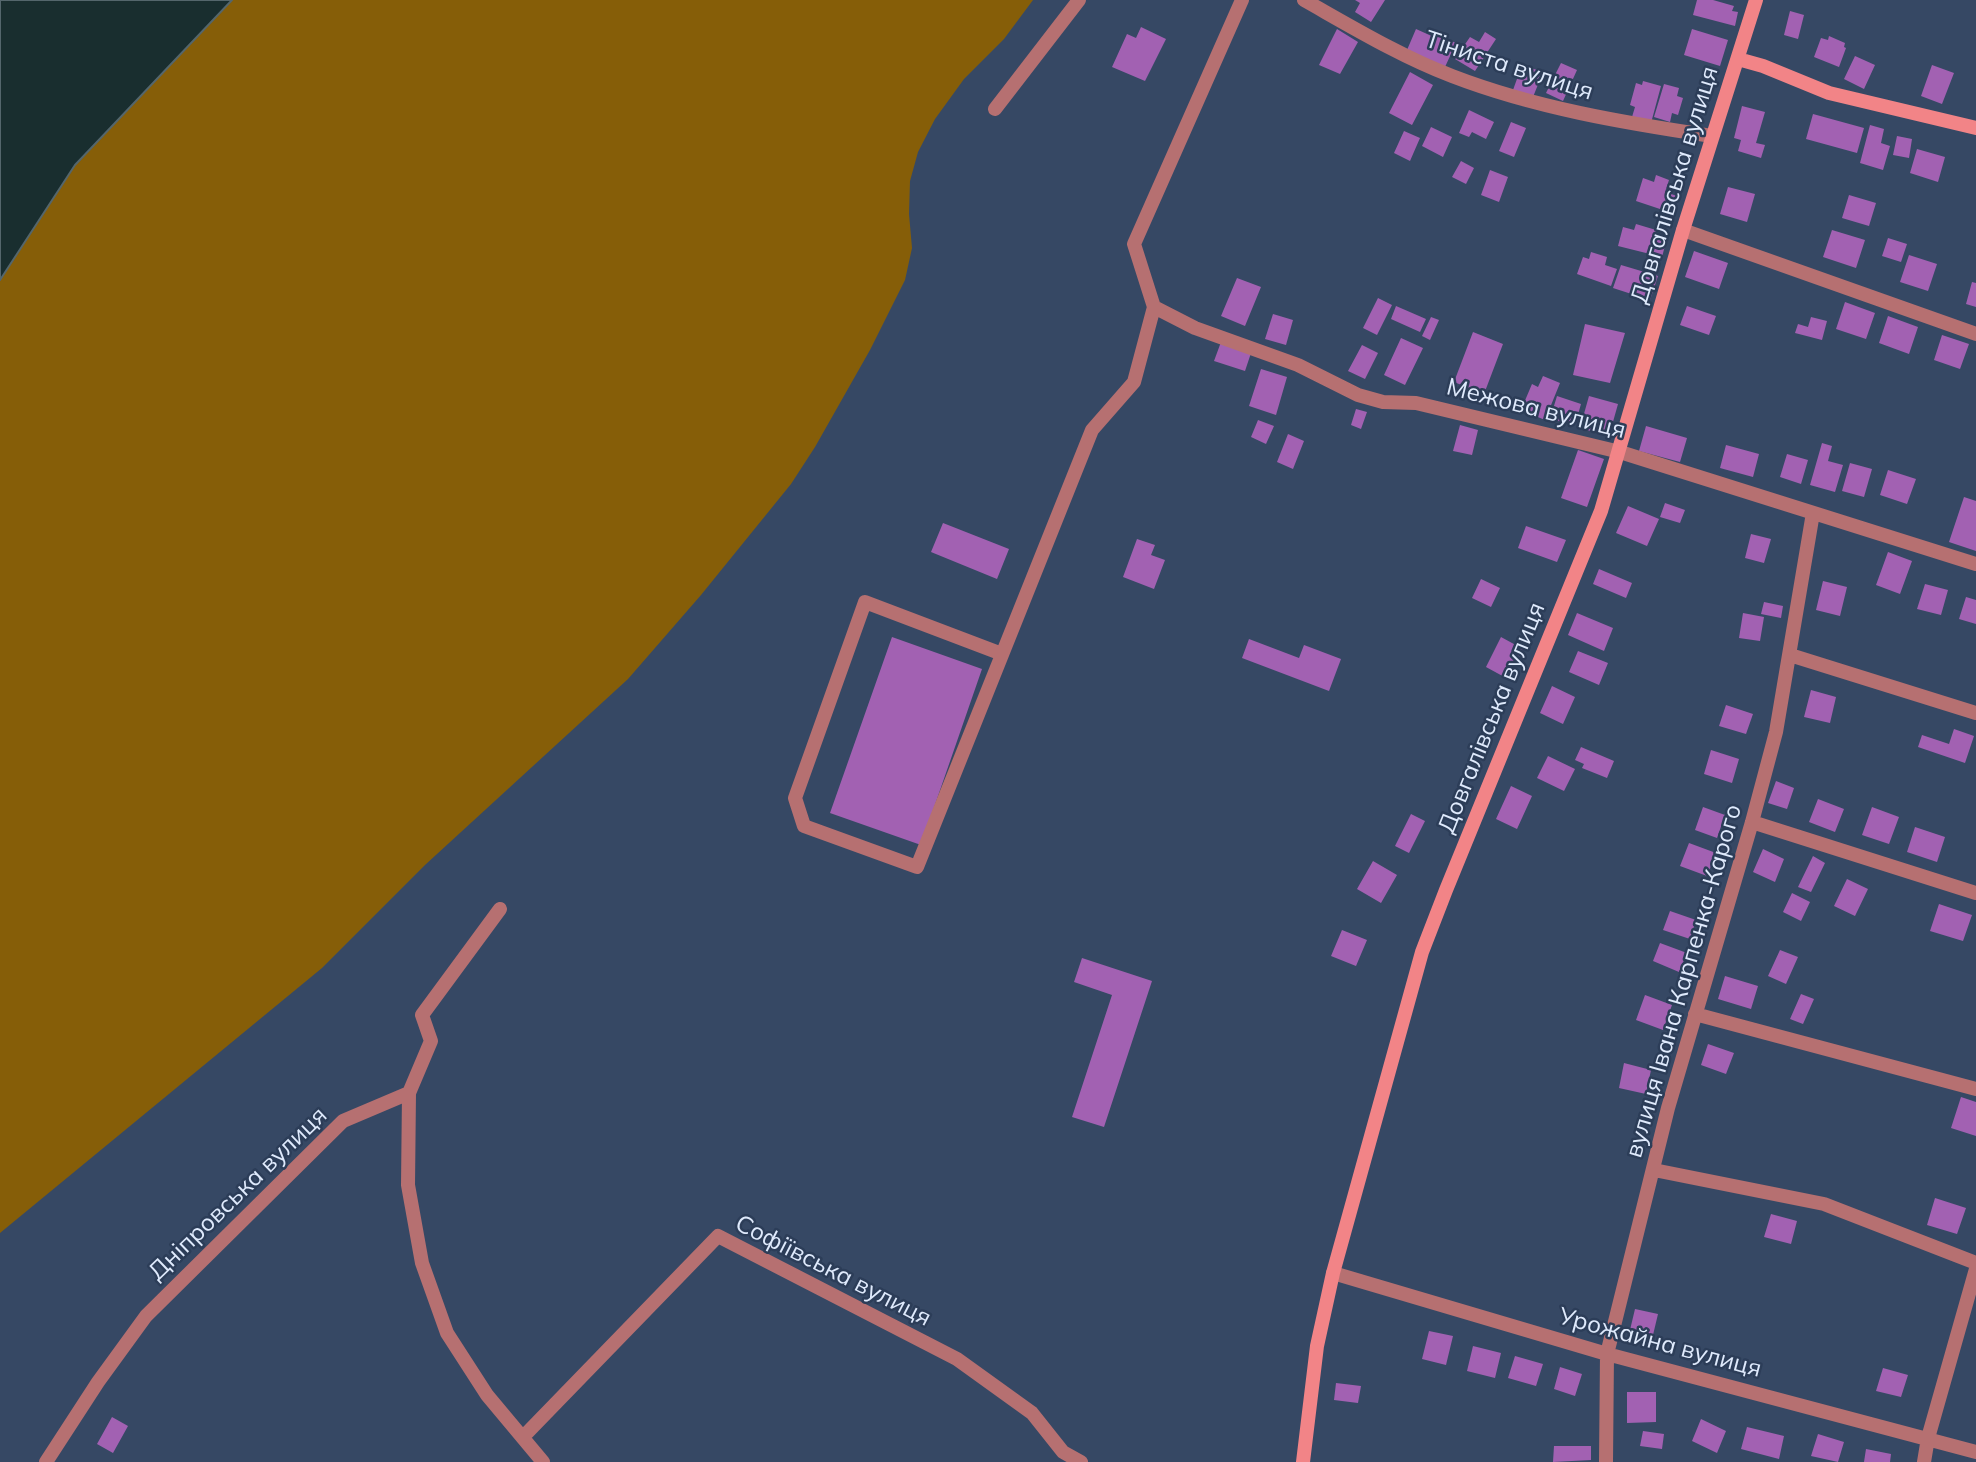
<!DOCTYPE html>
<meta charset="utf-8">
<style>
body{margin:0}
canvas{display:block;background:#364864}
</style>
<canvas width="1976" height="1462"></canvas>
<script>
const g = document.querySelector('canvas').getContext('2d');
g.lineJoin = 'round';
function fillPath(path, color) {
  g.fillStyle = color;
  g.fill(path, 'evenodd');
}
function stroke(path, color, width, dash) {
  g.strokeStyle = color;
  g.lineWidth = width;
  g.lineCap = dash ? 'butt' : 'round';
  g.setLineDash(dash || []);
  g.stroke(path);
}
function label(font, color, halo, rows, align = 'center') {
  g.font = font + ' Mulish,sans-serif';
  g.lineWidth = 5;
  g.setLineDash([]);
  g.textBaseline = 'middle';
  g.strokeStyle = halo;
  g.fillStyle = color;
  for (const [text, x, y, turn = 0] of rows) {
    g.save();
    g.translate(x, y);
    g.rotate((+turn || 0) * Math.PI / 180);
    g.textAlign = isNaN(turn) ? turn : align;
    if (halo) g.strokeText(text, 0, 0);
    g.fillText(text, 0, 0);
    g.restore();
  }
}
const green = new Path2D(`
 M232 0H1033L1004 39 964 79 935 119 918 152 910 181 909 214 912 248 905 280 870 350 815 447 791 484 701 595 628 679 425 865 322 968 0 1233V280L75 165Z`);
const water = new Path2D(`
 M0 0H232L75 165 0 280Z`);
const building = new Path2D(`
 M1355 0H1385L1371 22 1355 12 1360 3Z
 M1697 0H1713L1734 6 1732 11 1738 12 1735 26 1693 15Z
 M1790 11 1804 15 1798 39 1784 35Z
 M1141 27 1166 39 1145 81 1112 67 1127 34 1136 38Z
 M1337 29 1358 42 1340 74 1319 65Z
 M1416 29 1436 38 1437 35 1456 43 1445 67 1407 50Z
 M1692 29 1728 40 1720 66 1684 55Z
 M1485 32 1496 39 1475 71 1455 59 1470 37 1479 42Z
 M1829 36 1845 43 1844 47 1846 48 1839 67 1814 57 1821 38 1828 40Z
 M1855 56 1875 65 1864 89 1844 79Z
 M1561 63 1577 70 1563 101 1546 93Z
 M1522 65 1543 72 1533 97 1513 90Z
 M1932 65 1954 73 1942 104 1921 96Z
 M1410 72 1433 85 1412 125 1389 113Z
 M1643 81 1661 86 1651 123 1632 117 1635 107 1630 105 1636 83 1642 85Z
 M1664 84 1679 88 1677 96 1683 98 1678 115 1672 113 1670 122 1654 117Z
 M1742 106 1765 112 1756 143 1765 145 1761 158 1738 151 1741 140 1734 138Z
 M1469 110 1494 122 1486 139 1472 132 1469 137 1459 133Z
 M1813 114 1864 128 1857 153 1806 139Z
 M1511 122 1526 128 1514 157 1499 151Z
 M1870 125 1884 129 1881 143 1890 146 1883 170 1860 163Z
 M1431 127 1452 137 1443 157 1422 146Z
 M1404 131 1420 138 1410 161 1394 153Z
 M1897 136 1912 139 1909 158 1893 155Z
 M1917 149 1945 157 1938 182 1910 173Z
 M1461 161 1474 168 1466 184 1452 177Z
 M1490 170 1508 177 1499 202 1481 195Z
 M1656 175 1669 180 1665 192 1677 196 1672 213 1636 201 1643 178 1654 182Z
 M1728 187 1755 194 1747 222 1720 214Z
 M1849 195 1876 203 1869 226 1842 218Z
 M1636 224 1656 230 1655 235 1667 238 1662 257 1618 246 1623 227 1634 230Z
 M1832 230 1865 240 1856 268 1823 257Z
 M1888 238 1907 244 1901 262 1882 256Z
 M1694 251 1728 263 1719 289 1685 277Z
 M1591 252 1607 257 1605 265 1617 269 1611 286 1577 274 1583 257 1589 259Z
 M1909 255 1937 264 1928 291 1900 282Z
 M1621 265 1658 276 1650 300 1613 288Z
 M1237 278 1261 287 1245 326 1221 316Z
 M1972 282 1976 283V307L1966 304Z
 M1378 298 1392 305 1377 335 1363 328Z
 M1845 302 1875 313 1866 339 1836 329Z
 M1396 306 1426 319 1420 332 1391 319Z
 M1687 306 1716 316 1709 335 1680 325Z
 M1273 314 1293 320 1286 345 1265 339Z
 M1888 316 1918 327 1909 354 1879 343Z
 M1431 317 1439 320 1430 340 1422 336Z
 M1811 317 1827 321 1822 340 1795 333 1798 324 1808 327Z
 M1585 324 1625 333 1610 383 1573 375Z
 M1473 332 1503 344 1484 394 1454 382Z
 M1942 335 1969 344 1960 369 1934 360Z
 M1401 338 1423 348 1405 385 1384 375Z
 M1221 342 1251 353 1245 371 1214 361Z
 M1362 345 1378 353 1365 379 1348 371Z
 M1261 369 1287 377 1276 415 1249 406Z
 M1543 376 1560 383 1545 420 1521 410 1532 384 1538 387Z
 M1557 396 1581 404 1575 425 1550 419Z
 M1589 396 1618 404 1609 436 1580 428Z
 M1356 409 1367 412 1361 429 1351 425Z
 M1258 420 1274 426 1266 444 1251 437Z
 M1460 425 1478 430 1472 455 1453 451Z
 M1646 426 1687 438 1680 462 1639 451Z
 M1288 434 1304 441 1293 469 1277 462Z
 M1822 443 1832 446 1828 461 1843 465 1835 492 1810 485Z
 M1726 445 1759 454 1753 477 1720 468Z
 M1578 450 1604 459 1587 507 1561 498Z
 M1787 454 1808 460 1801 484 1780 477Z
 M1850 463 1872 469 1864 497 1842 491Z
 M1888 470 1916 479 1907 504 1880 495Z
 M1964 497 1976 501V551L1949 542Z
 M1665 503 1685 510 1680 523 1660 517Z
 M1628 506 1659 519 1647 546 1616 533Z
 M943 523 1009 549 997 579 931 552Z
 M1526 526 1566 540 1557 562 1518 548Z
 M1751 534 1771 539 1764 563 1745 558Z
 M1137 539 1155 545 1151 555 1165 560 1154 589 1123 577Z
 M1888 552 1912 561 1900 594 1876 585Z
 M1599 569 1632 583 1626 598 1593 584Z
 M1481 579 1500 588 1491 607 1472 598Z
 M1823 581 1847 587 1840 616 1816 610Z
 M1925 584 1948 590 1941 615 1917 609Z
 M1966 597 1976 600V624L1959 619Z
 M1764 602 1783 606 1781 618 1761 614Z
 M1577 613 1613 628 1604 651 1568 635Z
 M1743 613 1764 617 1760 641 1739 638Z
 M892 637 982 669 921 845 830 813Z
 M1501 637 1523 649 1508 679 1486 667Z
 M1249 639 1299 658 1304 645 1341 659 1329 691 1242 658Z
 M1578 651 1608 663 1599 685 1569 672Z
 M1552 686 1575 697 1563 724 1540 713Z
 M1811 690 1836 697 1830 723 1804 717Z
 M1726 705 1753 714 1746 734 1719 726Z
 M1954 729 1974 736 1965 763 1918 747 1922 735 1949 744Z
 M1581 747 1614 761 1607 778 1582 768 1584 764 1575 760Z
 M1711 750 1739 759 1732 783 1704 774Z
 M1548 756 1575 769 1564 791 1537 778Z
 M1776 781 1794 788 1787 809 1768 803Z
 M1511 786 1532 796 1517 829 1496 819Z
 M1818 799 1844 809 1835 832 1809 822Z
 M1703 807 1725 815 1717 838 1695 830Z
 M1872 807 1899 817 1889 844 1862 835Z
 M1411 814 1425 821 1409 853 1395 846Z
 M1915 827 1945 837 1937 862 1907 852Z
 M1689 843 1716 853 1707 876 1680 866Z
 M1763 849 1784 859 1775 882 1753 872Z
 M1813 856 1825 863 1811 892 1798 887Z
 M1373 861 1397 875 1381 903 1357 889Z
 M1847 879 1868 889 1855 916 1834 906Z
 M1792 893 1810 902 1801 921 1783 912Z
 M1939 904 1972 915 1963 941 1930 931Z
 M1670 911 1696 920 1690 939 1663 930Z
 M1342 930 1367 940 1356 966 1331 956Z
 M1660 943 1687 953 1679 972 1653 961Z
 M1780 950 1798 957 1786 984 1768 976Z
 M1082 958 1152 981 1104 1127 1072 1117 1112 995 1074 982Z
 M1725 976 1758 986 1751 1009 1718 999Z
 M1801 994 1814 999 1803 1024 1790 1019Z
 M1645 995 1672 1005 1663 1030 1636 1020Z
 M1708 1044 1734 1053 1726 1074 1701 1065Z
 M1624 1063 1651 1070 1646 1094 1619 1088Z
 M1961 1097 1976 1102V1136L1951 1128Z
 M1935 1198 1966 1208 1957 1234 1927 1225Z
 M1771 1214 1797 1221 1791 1244 1764 1237Z
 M1635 1309 1658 1314 1653 1335 1630 1330Z
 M1429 1331 1453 1336 1446 1365 1422 1359Z
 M1473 1346 1501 1353 1495 1378 1467 1371Z
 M1515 1356 1543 1364 1536 1386 1508 1378Z
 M1560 1367 1582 1374 1575 1396 1554 1389Z
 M1883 1368 1908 1375 1901 1397 1876 1391Z
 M1336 1383 1361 1386 1358 1403 1334 1400Z
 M1627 1392H1656V1422L1627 1423Z
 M112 1417 128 1426 113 1453 97 1444Z
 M1701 1419 1726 1431 1717 1453 1692 1441Z
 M1747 1427 1784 1436 1779 1459 1741 1449Z
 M1643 1431 1664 1434 1662 1449 1640 1446Z
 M1818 1434 1844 1442 1838 1462 1811 1456Z
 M1554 1446H1591V1460L1553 1462Z
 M1866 1449 1891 1454 1890 1462H1864Z`);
const street = new Path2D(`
 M1242 0 1134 244 1154 307 1195 328 1298 365 1358 395 1383 402 1416 403 1620 452 1976 564
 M1304 0C1352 27 1400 56 1452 76 1535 108 1625 123 1712 136
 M995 109 1079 0
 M1683 230 1976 334
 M1002 654 865 602 795 798 804 826 917 867 1092 430 1134 382 1154 307
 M1790 655 1976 713
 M1752 822 1976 893
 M1695 1014 1976 1089
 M409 1093 408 1185 422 1263 447 1333 487 1395 543 1462
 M1654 1170 1824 1204 1976 1263
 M1333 1273 1607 1354 1976 1452
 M523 1437 718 1236 957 1359 1032 1413 1063 1452 1081 1462
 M46 1462 98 1382 146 1316 343 1121 409 1093 431 1041 422 1015 500 909
 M1606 1462 1607 1354 1668 1108 1752 822 1776 732 1813 513
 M1924 1462 1928 1438 1976 1269`);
const secondary = new Path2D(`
 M1738 59 1763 66 1829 93 1976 128
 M1303 1462 1317 1346 1333 1273 1422 952 1446 890 1601 511 1683 230 1756 0`);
const streetNames = [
 ["Тіниста вулиця",1509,66,18],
 ["Довгалівська вулиця",1675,185,-73],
 ["Межова вулиця",1536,409,14],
 ["Довгалівська вулиця",1492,718,-68],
 ["вулиця Івана Карпенка-Карого",1684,981,-74],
 ["Дніпровська вулиця",238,1194,-44],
 ["Софіївська вулиця",833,1271,27],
 ["Урожайна вулиця",1660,1343,15]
];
fillPath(green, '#865e08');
fillPath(water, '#192e2f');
stroke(water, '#54666c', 2);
fillPath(building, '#a261b2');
stroke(street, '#b67071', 14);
stroke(secondary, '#f28487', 14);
label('24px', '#dfeafc', '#2c3d58', streetNames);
</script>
